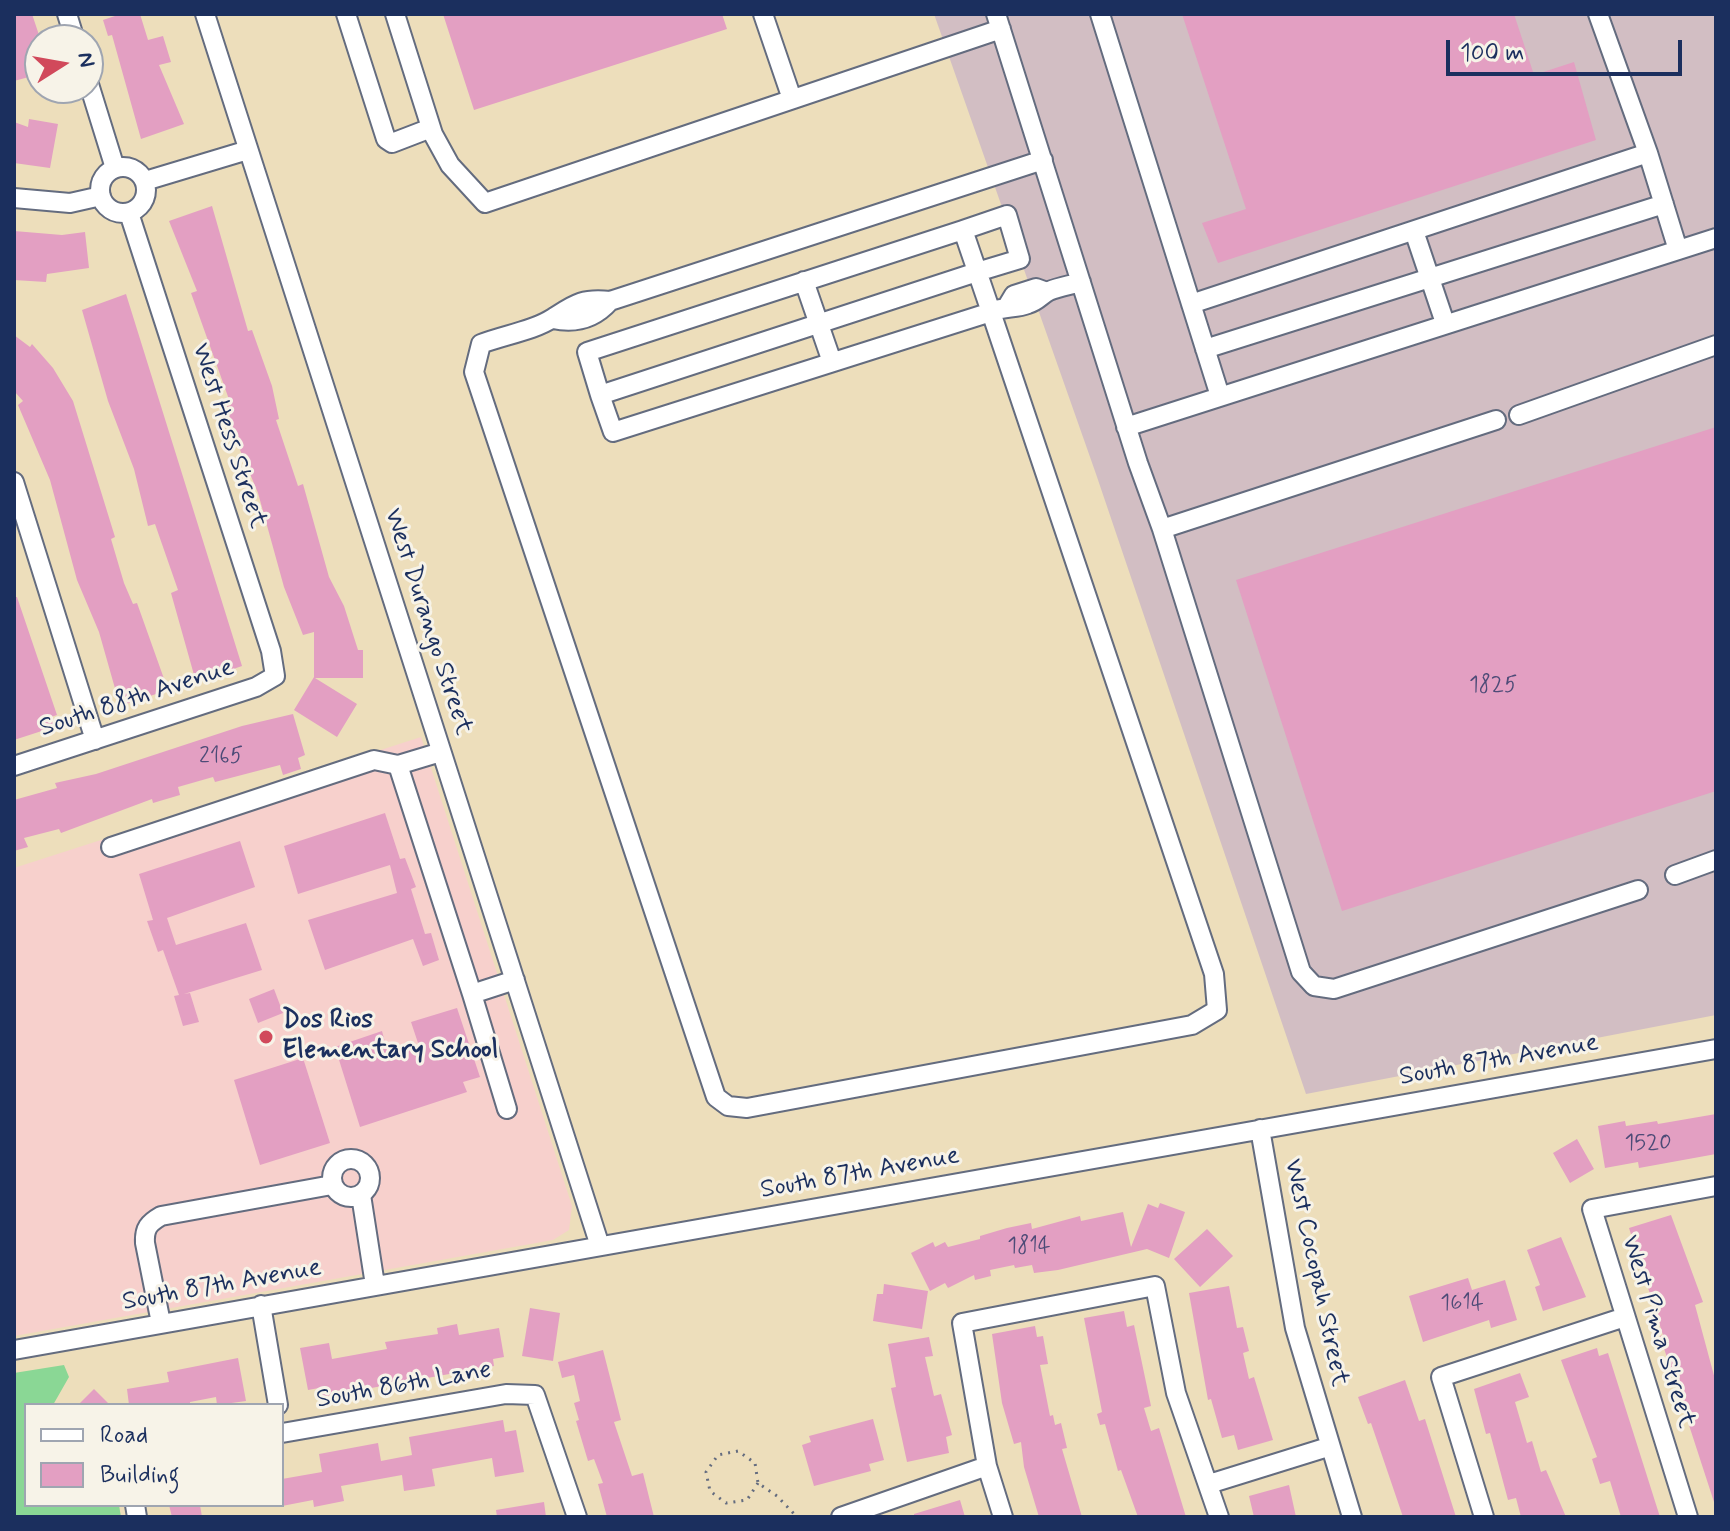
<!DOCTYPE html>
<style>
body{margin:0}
#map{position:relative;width:1730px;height:1531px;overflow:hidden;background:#eddebb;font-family:Mynerve,sans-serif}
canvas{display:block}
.frame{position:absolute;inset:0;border:16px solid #1b2f5e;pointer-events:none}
.legend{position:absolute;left:24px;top:1403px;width:260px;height:104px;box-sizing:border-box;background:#f7f3e8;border:2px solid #9fa5b1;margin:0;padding:10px 14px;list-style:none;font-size:24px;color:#1b2f5e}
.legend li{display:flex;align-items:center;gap:16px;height:40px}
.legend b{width:40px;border:2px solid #9fa5b1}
.north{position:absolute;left:24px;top:24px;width:80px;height:80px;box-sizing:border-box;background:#f7f3e8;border:2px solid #9fa5b1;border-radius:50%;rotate:79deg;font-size:22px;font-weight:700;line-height:32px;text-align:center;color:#1b2f5e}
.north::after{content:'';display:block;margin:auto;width:28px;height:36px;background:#d1495b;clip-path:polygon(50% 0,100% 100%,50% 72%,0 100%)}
.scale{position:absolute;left:1446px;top:40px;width:236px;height:36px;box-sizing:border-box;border:4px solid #1b2f5e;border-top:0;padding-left:10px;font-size:24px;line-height:28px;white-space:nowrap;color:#1b2f5e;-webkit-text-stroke:6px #f7f3e8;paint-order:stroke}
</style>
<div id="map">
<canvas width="1730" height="1531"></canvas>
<div class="frame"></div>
<ul class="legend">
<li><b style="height:10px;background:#fff"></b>Road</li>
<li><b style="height:22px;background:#e39fc2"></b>Building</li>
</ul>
<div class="north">N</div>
<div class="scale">100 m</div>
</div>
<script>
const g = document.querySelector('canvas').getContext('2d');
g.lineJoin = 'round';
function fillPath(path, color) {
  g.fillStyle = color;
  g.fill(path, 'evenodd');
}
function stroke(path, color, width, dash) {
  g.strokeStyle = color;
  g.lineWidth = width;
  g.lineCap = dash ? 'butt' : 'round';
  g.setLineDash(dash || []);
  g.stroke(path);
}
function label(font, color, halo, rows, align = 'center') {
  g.font = font + ' Mynerve,sans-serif';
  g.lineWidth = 6;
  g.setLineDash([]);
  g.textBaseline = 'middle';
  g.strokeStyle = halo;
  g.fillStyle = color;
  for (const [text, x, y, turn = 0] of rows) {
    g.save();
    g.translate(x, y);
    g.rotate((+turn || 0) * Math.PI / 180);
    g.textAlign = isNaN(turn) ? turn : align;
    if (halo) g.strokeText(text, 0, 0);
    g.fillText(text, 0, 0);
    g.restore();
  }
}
const built = new Path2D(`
 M421 737 572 1206 569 1230 553 1240 14 1336V868Z`);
const industrial = new Path2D(`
 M934 14H1716V1015L1306 1094 1096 474Z`);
const green = new Path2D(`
 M64 1365 69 1377 53 1405H26V1505H119L121 1517H14V1373Z`);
const building = new Path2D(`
 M14 14H32L40 38V74L14 81Z
 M121 14H140L148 40 163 36 171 62 159 65 184 124 141 139 112 35 108 36 103 20Z
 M443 14H722L727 29 474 110Z
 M1182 14H1514L1534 75 1574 62 1596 140 1218 263 1202 223 1246 209Z
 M29 119 58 124 50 168 14 163V122L28 127Z
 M212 206 248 331 252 330 272 386 279 419 276 420 298 486 303 484 329 577 344 606 358 650H363V678H315L357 704 337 737 294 710 314 677V632L303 635 284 587 258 493 235 438 227 406 231 405 191 293 197 291 169 221Z
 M14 231 62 235 85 232 89 268 47 274 46 282 14 280Z
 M126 294 242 666 196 682 171 593 178 590 155 524 148 526 134 469 108 401 82 310Z
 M14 335 30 347 32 344 53 368 73 401 115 537 111 539 124 583 133 604 137 603 168 690 120 706 99 632 77 580 50 480 18 405 23 401 14 391Z
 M1716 427V791L1342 911 1236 580Z
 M14 597H17L57 715 51 717 54 727 14 740Z
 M293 714 305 755 298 758 301 769 283 775 280 765 215 782 213 777 178 787 180 795 153 803 152 799 61 833 59 829 24 838 28 847 14 851V800L57 788 55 783 96 774 242 726Z
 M385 813 400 859 405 858 416 887 411 889 425 934 431 933 439 960 423 966 413 939 325 970 308 920 397 893 390 865 298 894 284 846Z
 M240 841 255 887 167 918 176 945 246 923 262 970 184 994 190 993 199 1022 183 1026 174 996 179 995 163 950 158 952 147 921 153 920 139 874Z
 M274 989 283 1013 258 1023 249 999Z
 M457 1008 480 1077 463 1082 467 1092 360 1127 335 1047 382 1031 388 1054 419 1046 411 1022Z
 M303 1058 330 1143 260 1165 234 1080Z
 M1716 1114V1154L1639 1168 1638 1162 1605 1168 1598 1126 1625 1121 1626 1126 1657 1121 1658 1124Z
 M1577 1139 1594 1169 1570 1183 1553 1153Z
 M1160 1203 1185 1212 1169 1258 1147 1249 1058 1270 1034 1273 1032 1265 1015 1268 1014 1265 990 1270 991 1276 975 1280 974 1275 948 1288 945 1283 930 1291 911 1253 933 1242 935 1247 945 1242 948 1247 980 1239V1236L1007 1228 1031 1223 1032 1229 1080 1216 1081 1221 1123 1212 1131 1247 1148 1204 1158 1208Z
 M1671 1215 1703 1302 1695 1305 1716 1383 1714 1502 1660 1336 1663 1335 1629 1228Z
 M1207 1229 1233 1256 1200 1287 1174 1259Z
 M1561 1237 1586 1297 1543 1311 1535 1287 1540 1285 1527 1250Z
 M1468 1278 1472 1290 1505 1280 1517 1320 1491 1328 1489 1320 1423 1342 1409 1296Z
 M884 1284 928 1291 922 1329 873 1321 877 1294H883Z
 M1229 1286 1237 1328 1243 1327 1249 1351 1243 1353 1249 1379 1254 1377 1273 1440 1238 1450 1234 1435 1222 1438 1211 1399 1208 1400 1189 1293Z
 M530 1308 560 1313 553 1361 522 1356Z
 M1124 1311 1127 1327 1134 1325 1151 1406 1144 1408 1151 1431 1159 1428 1186 1517H1138L1121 1470 1118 1471 1105 1424 1100 1425 1097 1414 1102 1412 1084 1318Z
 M457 1324 459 1335 499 1328 504 1357 493 1359 494 1366 321 1397 319 1388 308 1390 300 1348 329 1343 332 1359 387 1349 385 1342 438 1334 437 1328Z
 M1035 1326 1037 1337 1043 1336 1048 1364 1040 1365 1050 1416 1053 1415 1055 1425 1061 1423 1067 1448 1062 1449 1082 1517H1039L1024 1467 1021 1442 1014 1444 1002 1403 992 1334Z
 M929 1337 933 1356 925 1357 934 1396 941 1394 952 1435 946 1437 949 1453 907 1462 891 1388 896 1387 888 1344Z
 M1597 1348 1599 1356 1608 1353 1660 1517H1621L1610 1481 1600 1484 1592 1459 1597 1457 1561 1360Z
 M603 1350 621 1420 614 1422 632 1476 643 1473 654 1517H607L598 1484 603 1483 594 1459 588 1461 576 1421 579 1420 574 1403 580 1401 574 1375 562 1378 558 1362Z
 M238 1358 246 1401 217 1405 216 1397 190 1402V1405H129L127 1389 169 1382 167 1372Z
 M1520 1373 1529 1397 1515 1402 1527 1443 1532 1441 1541 1472 1546 1470 1566 1517H1521L1516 1498 1508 1500 1490 1433 1486 1434 1474 1389Z
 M1405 1380 1419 1421 1425 1419 1456 1517H1403L1371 1423 1368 1424 1358 1397Z
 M94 1389 110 1405H78Z
 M873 1419 884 1460 869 1464 871 1471 814 1486 802 1445 811 1442 809 1436Z
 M503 1420 505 1432 516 1430 524 1472 495 1477 492 1458 432 1469 435 1486 404 1491 402 1475 341 1486 344 1501 314 1507 313 1500 282 1506V1479L322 1472 319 1454 378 1443 381 1461 412 1455 409 1437Z
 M1289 1485 1296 1517H1254L1249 1496Z
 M960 1500 965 1517H914V1514Z
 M544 1502 546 1517H497L496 1510Z
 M169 1505H200L202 1517H172Z`);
const path = new Path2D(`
 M758 1483 747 1500 726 1503 710 1491 706 1472 718 1455 738 1451 755 1463 758 1483 777 1496 797 1517`);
const minor = new Path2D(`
 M67 14 75 40
 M205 14 600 1246
 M346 14 386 139 392 143 431 128
 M395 14 433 134 450 165 485 203 1001 29
 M763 14 792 99
 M996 14 1138 463 1162 529 1496 420
 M1100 14 1220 396
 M1598 14 1648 153
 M88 81 115 168
 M100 190a23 23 0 1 1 46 0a23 23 0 1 1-46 0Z
 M145 181 248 150
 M14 198 70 203 101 196
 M963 230 587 352 600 395 977 272 1020 259 1007 215 963 230 991 312C1004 306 1015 309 1028 304 1038 301 1041 295 1049 291 1059 287 1071 285 1081 282
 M1414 231 1445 323
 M804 281 832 362
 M1191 304 1648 153 1678 250
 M1008 305 1014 295 1036 288 1047 292
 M553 319C576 324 595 318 610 301
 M1205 349 1664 204
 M600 395 613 432 991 312 1214 974 1217 1010 1192 1025 747 1108 728 1106 716 1097 474 372 481 344C504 335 533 331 553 318 575 304 582 298 610 301L1043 160
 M1519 415 1716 345
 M1126 427 1716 238
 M14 482 95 740
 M1162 529 1301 972 1314 986 1334 989 1638 890
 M441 752 398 765 472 994 515 980
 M14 766 256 687 275 676 271 651 129 213
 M111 847 374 760 398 765
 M1675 875 1716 860
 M472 994 507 1109
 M1260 1129 1295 1328 1352 1517
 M332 1178a19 19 0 1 1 38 0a19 19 0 1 1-38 0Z
 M361 1195 375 1285
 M261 1305 278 1405
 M161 1323 145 1243C144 1228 149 1223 161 1216L332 1185
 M14 1350 1716 1049
 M282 1433 506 1394 535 1395 577 1517
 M1209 1484 1328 1447
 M135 1505 137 1517
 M841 1517 987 1466
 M1003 1517 987 1466 962 1323 1155 1286 1176 1393 1219 1517
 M1484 1517 1441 1377 1625 1317
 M1688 1517 1592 1209 1716 1186`);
const markers = [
 [266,1037,8,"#d1495b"]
];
const numberNames = [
 ["1825",1493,686],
 ["2165",221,757],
 ["1520",1648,1144],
 ["1814",1029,1247],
 ["1614",1462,1304]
];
const streetNames = [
 ["West Hess Street",228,436,72],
 ["West Durango Street",427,622,72],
 ["South 88th Avenue",137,699,-18],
 ["South 87th Avenue",1499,1061,-10],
 ["South 87th Avenue",860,1174,-10],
 ["West Cocopah Street",1315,1273,78],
 ["South 87th Avenue",222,1286,-10],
 ["West Pima Street",1657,1332,73],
 ["South 86th Lane",404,1386,-10]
];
const poiNames = [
 ["Dos Rios",282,1022],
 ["Elementary School",282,1052]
];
fillPath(built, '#f7d0cc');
fillPath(industrial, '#d2bec3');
fillPath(green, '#8ad795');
fillPath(building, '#e39fc2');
stroke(minor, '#646c7f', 22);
stroke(path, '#646c7f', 3, [2, 6]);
stroke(minor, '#fff', 18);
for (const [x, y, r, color] of markers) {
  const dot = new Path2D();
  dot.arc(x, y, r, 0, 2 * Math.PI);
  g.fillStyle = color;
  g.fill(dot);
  stroke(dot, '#f7f3e8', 3);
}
label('22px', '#4d4b77', null, numberNames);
label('26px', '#1b2f5e', '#f7f3e8', streetNames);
label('bold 26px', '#1b2f5e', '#f7f3e8', poiNames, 'left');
</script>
